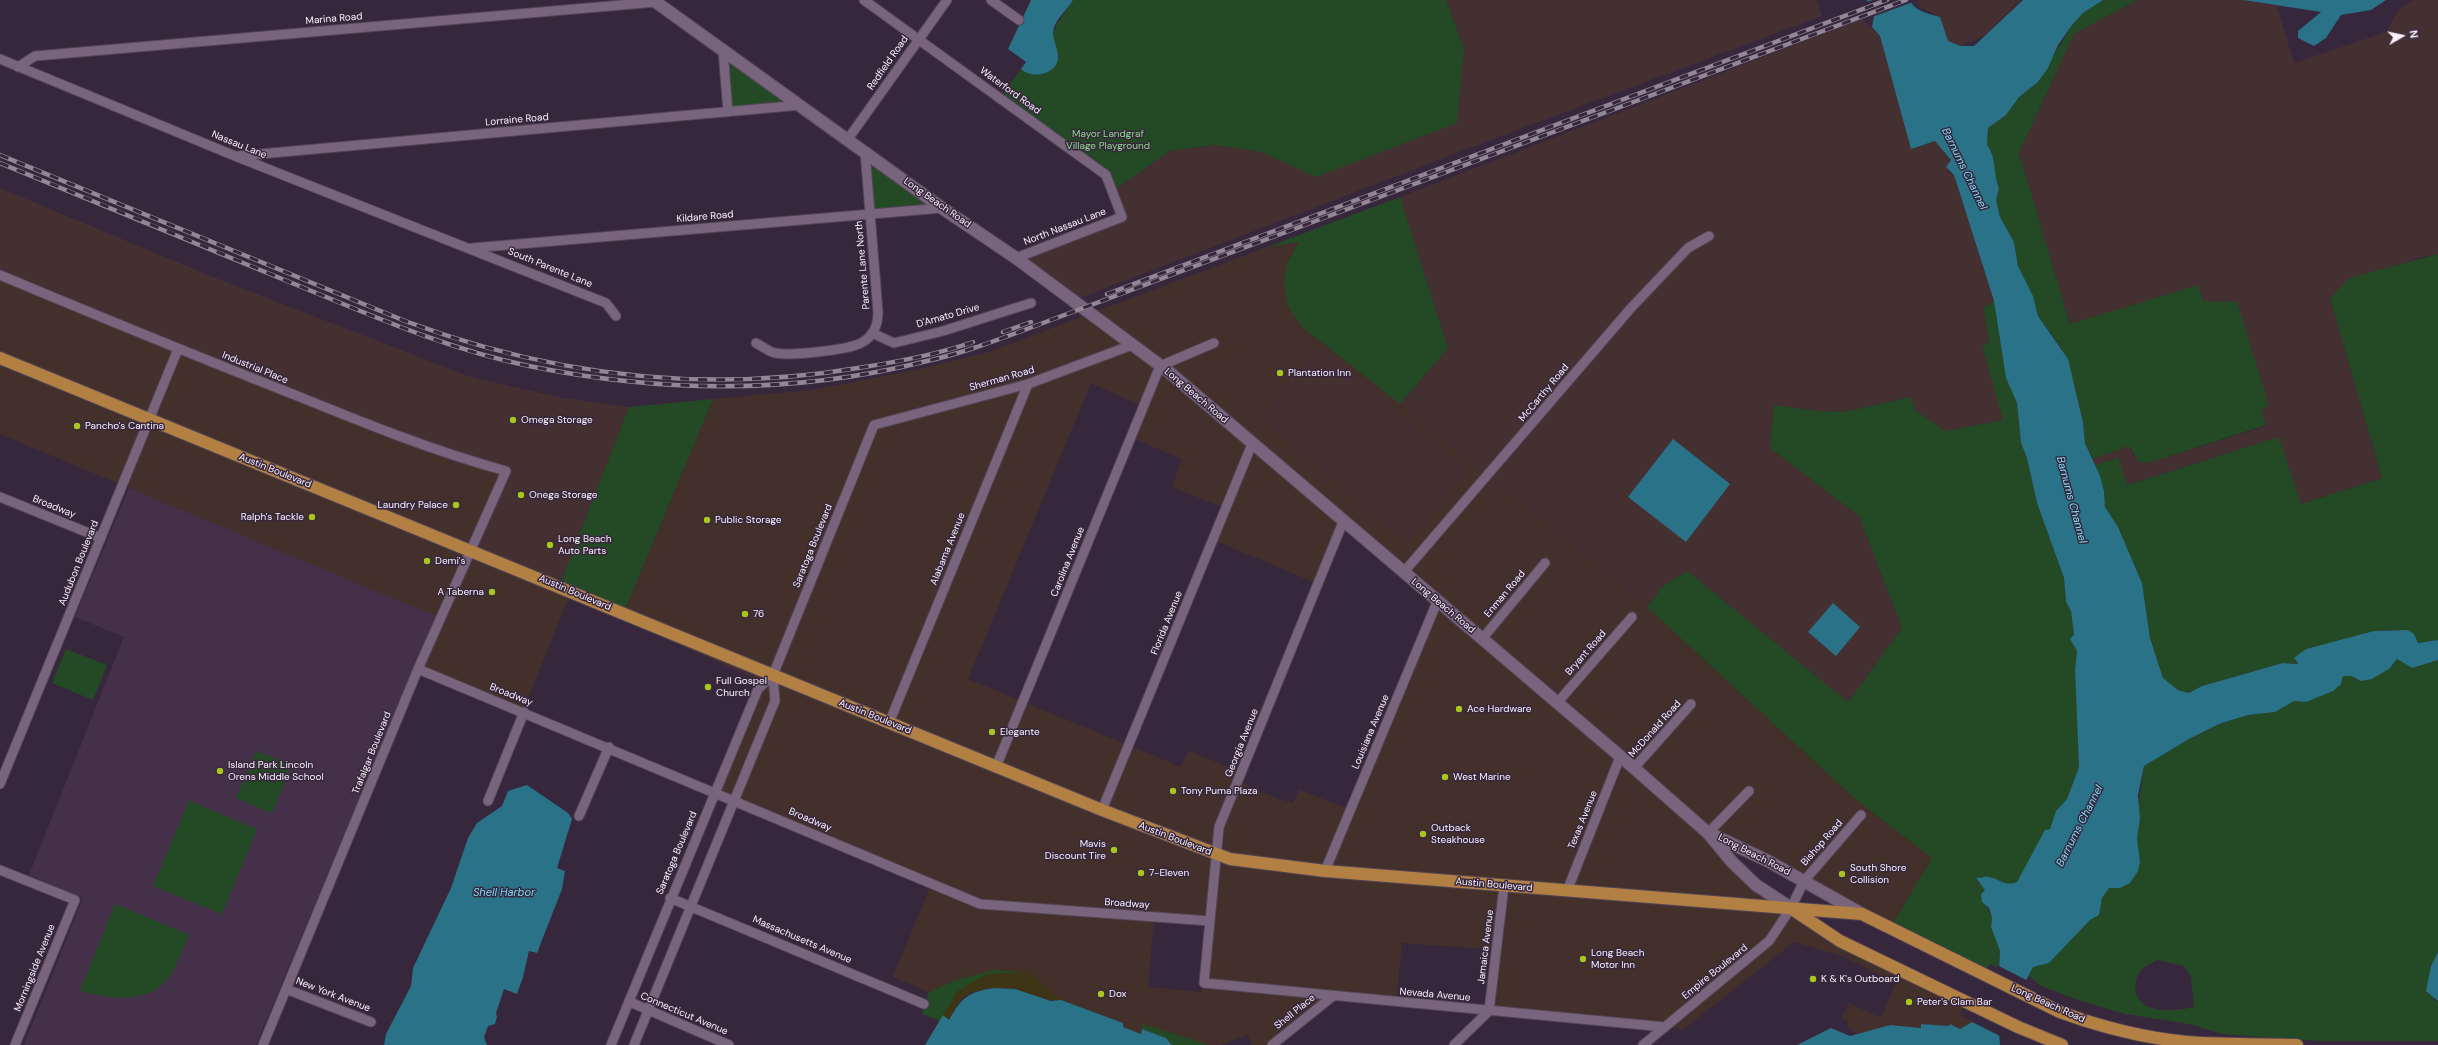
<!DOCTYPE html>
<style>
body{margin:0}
#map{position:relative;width:2438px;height:1045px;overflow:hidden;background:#37273c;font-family:"DM Sans",sans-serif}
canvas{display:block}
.north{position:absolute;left:2382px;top:16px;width:40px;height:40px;-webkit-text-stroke:3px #37273c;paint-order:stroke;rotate:81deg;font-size:11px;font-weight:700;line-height:16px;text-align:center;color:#fbf1fe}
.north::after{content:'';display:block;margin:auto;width:14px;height:18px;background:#fbf1fe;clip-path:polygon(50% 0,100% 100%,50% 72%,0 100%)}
</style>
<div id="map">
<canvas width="2438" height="1045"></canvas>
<div class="north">N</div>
</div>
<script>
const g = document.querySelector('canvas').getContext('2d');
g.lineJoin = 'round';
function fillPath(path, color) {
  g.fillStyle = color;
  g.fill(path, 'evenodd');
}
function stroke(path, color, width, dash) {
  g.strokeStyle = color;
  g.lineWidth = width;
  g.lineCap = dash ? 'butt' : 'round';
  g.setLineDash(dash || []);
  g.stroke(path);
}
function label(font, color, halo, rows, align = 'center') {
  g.font = font + ' "DM Sans",sans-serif';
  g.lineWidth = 3;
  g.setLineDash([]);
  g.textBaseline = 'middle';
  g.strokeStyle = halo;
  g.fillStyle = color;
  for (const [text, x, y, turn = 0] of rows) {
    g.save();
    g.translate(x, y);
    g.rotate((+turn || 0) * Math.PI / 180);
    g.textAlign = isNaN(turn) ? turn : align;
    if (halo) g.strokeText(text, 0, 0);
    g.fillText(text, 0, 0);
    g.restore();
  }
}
const commercial = new Path2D(`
 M1299 242 1287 263 1302 327 1400 404 1647 607 1855 799 1932 858 1891 926 1708 833 1733 862 1794 909 1920 974 1963 1007 1960 1015 1972 1021V1022L1960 1029 1949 1026 1922 1024 1921 1028 1890 1025 1857 1034 1847 1026 1848 1022 1841 1019 1849 1003 1881 1018 1896 983 1842 956 1794 942 1684 1029 1491 1008 1496 950 1402 943 1396 1003 1330 997 1268 1045H1252L1248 1035 1220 1045H1209L1142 1029 1141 1034 1122 1027V1023L1061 1000 1029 972 953 981 929 992 893 977 931 885 713 792 759 680 621 619 713 399 812 390 916 370 989 352 1267 247ZM1091 383 1140 405 1130 437 1182 459 1172 487 1227 509 1214 540 1318 584 1346 525 1438 603 1352 810 1299 790 1293 803 1275 798 1237 780 1241 772 1189 751 1181 767 968 679ZM1154 919 1208 923 1202 992 1148 987Z
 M0 278 502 472 570 594 522 713 413 667 434 616 0 434Z`);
const industrial = new Path2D(`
 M1446 0H1817L1822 16 1454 154 1075 300 1015 257 1122 216 1113 191 1170 151 1214 145 1261 152 1317 176 1464 49Z
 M1919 0H2021L1984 36 1962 46 1948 41 1940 17 1919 7Z
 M2137 0H2243L2277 6 2294 63 2386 32 2398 10 2413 0H2438V254L2414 259 2330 298 2382 478 2300 504 2279 437 2126 485 2118 458 2095 465 2093 459 2129 446 2134 456 2148 463 2266 426 2261 408 2269 406 2203 301 2198 286 2070 325 2019 153 2074 34Z
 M1862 19 1880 36 1911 149 1936 141 1951 160 1948 172 1954 175 1994 301 1984 307 1989 342 1982 345 2004 420 1946 431 1916 411 1911 397 1844 412 1818 411 1770 448 1859 516 1902 628 1848 703 1687 571 1663 586 1647 607 1400 404 1448 348 1400 197Z
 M0 188 213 277 471 377 563 398 629 407 558 589 467 551 502 472 454 460 0 275Z
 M1320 344 1469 471 1407 545 1258 417Z`);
const built = new Path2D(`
 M129 488 435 616 256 1045H24L83 898 29 875 124 637 75 617Z`);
const green = new Path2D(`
 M1073 0H1446L1464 49 1457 123 1316 177 1261 152 1214 145 1170 151 1113 191 1106 174 1000 97 1021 69 1024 71 1058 55C1046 27 1061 22 1073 0Z
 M2103 0H2137L2074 34 2019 153 2070 324 2198 285 2203 301 2237 302 2269 406 2261 409 2266 425 2148 463 2139 462 2129 446 2093 459 2085 443 2083 422 2075 386 2060 346 2038 316 2033 296 2018 266 2014 242 2000 217 1996 200 1999 188C1993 174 1997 158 1987 145L1988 128 2006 115 2019 97 2038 82 2072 25 2083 13Z
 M727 57 793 103 730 108Z
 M869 157 936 205 872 211Z
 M1400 197 1448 348 1400 404 1302 327 1288 307 1284 282 1287 263 1299 242 1267 247Z
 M2438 254V640L2418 643 2401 630H2383L2306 649 2295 660 2298 663 2296 664 2283 663 2202 686 2189 693 2178 690 2163 678 2150 638 2142 583 2118 527 2105 507 2104 491 2095 465 2118 458 2127 485 2279 437 2301 504 2382 478 2330 298 2349 278Z
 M1994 301 2006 378 2017 403 2021 443 2027 458 2037 503 2064 578 2066 602 2071 610 2074 635 2071 639 2077 651 2075 670 2079 754V767L2067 799 2056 811 2050 829 2017 882C2000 889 1995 875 1976 878L1978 883 1984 886 1985 890 1981 894 1992 918 1991 927 2000 951 1999 969 1990 964 1985 972 1891 926 1932 858 1855 799 1647 607 1663 586 1687 571 1848 702 1902 628 1859 516 1770 448 1774 405 1818 411 1844 412 1911 397 1916 411 1946 431 2003 420 1982 345 1989 342 1984 307Z
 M713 399 621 619 558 589 629 407Z
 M66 649 107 665 93 700 52 683Z
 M2397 659 2412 668 2438 660V952L2431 966 2434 1000 2438 1001V1041H2318L2222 1034 2189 1024 2125 1014 2078 1000 2041 986 2029 976 2033 967 2049 963 2090 920 2099 915 2102 898 2109 888H2120L2140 862 2137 851V827L2140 819 2138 809 2144 766 2189 739 2219 724 2248 715 2275 712 2294 701 2306 702 2342 681 2343 676H2351L2356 679 2376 676 2389 669ZM2157 960 2184 966 2191 977 2194 1007C2178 1010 2160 1013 2145 1005 2132 998 2133 977 2143 968 2147 965 2153 963 2157 960Z
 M256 751 292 765 272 813 236 798Z
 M189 801 257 829 222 914 153 886Z
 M115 904 189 935C182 950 175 972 163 984 141 1004 105 998 80 991Z
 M993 970 1029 972 987 974 958 991 940 1021 922 1014 929 992 953 981Z
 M1143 1024 1209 1045H1172L1166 1038 1142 1029Z`);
const sand = new Path2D(`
 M1029 972 1061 1000C1045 1002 1031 993 1016 990 1000 986 974 987 962 999 957 1005 953 1013 949 1020L943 1015 958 991 987 974Z`);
const water = new Path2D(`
 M1031 0H1073C1068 9 1059 16 1055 25 1050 36 1057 45 1058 55 1060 74 1032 80 1021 69L1026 62 1008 49Z
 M1866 0H1910C1914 11 1930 14 1940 17L1948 41 1961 46H1974L2023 0H2103L2083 13 2072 25 2058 45 2048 68 2038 82 2019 97 2006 115 1988 128 1987 145C1997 158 1993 174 1999 188L1996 200 2000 217 2014 242 2018 266 2033 296 2038 316 2068 359 2083 422 2085 443 2100 476 2104 491 2105 507 2118 527 2142 583 2150 638 2163 678 2178 690 2189 693 2202 686 2283 663 2296 664 2298 663 2294 658 2306 649 2374 631 2408 630 2414 634 2418 643 2438 640V660L2412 668 2397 659 2389 669 2372 679 2361 681 2351 676H2343L2341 684 2333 691 2306 702 2294 701 2275 712 2248 715 2219 724 2189 739 2144 766 2138 795 2140 819 2137 838 2140 862 2138 871 2130 883 2120 888H2109L2102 898 2099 915 2090 920 2049 963 2033 967 1999 1033 2000 1045H1797L1831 1028 1850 1036 1890 1025 1921 1028V1024L1949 1026 1950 1024 1960 1029 1972 1022 1999 969 2000 951 1991 927 1992 918 1989 908 1982 902 1981 894 1985 890 1976 878C1980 878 1985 876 1989 877 2001 879 2004 887 2017 882L2045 830 2050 829 2056 811 2067 799 2079 767 2075 670 2077 651 2070 639 2074 635 2071 611 2066 602 2064 578 2037 503 2027 458 2021 443 2017 403 2006 378 1994 301 1954 175 1946 167 1951 160 1935 141 1911 149 1880 36 1872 27 1874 16 1869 2Z
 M2243 0H2386L2371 10 2341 15 2326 38 2314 46 2298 38V31L2321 12Z
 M1673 439 1730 484 1686 542 1628 497Z
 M1833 603 1860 627 1836 656 1808 632Z
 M527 785 568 813 572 819 557 868 565 871 562 889 537 953 529 951 523 977 517 994 504 989 496 1013 497 1017 495 1024 488 1026 484 1037 487 1045H384L386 1034 411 986 413 968 451 888 468 838 477 823 502 806 508 791Z
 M2438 952V1001L2426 991 2431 966Z
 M994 988 1015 989 1051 1001 1061 1000 1123 1023V1027L1141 1034 1142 1029 1166 1038 1172 1045H925L943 1015 949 1020C962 997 968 992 994 988Z`);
const pier = new Path2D(`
 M1873 0H1912L1913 2 1872 17 1867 2Z
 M1997 965 2028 981 2001 1033 2002 1037 1970 1021Z`);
const minor = new Path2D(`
 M864 0 1106 175 1122 217 1016 258
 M991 0 1019 20
 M723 50 728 112
 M0 59 235 156 606 303 616 316
 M18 67 35 56 656 2
 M848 139 947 0
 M238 156 801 105
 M472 248 942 208
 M0 275C98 316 196 356 295 395 364 423 433 451 506 471L418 669 263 1045
 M872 333 894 343 943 331 1031 303
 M756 343C762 346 769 352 775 353 791 356 848 350 861 343 873 337 878 325 878 312L865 151
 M0 497 101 538
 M1343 522 1219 827 1204 983 1665 1027
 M1403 573 1631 308 1688 248 1709 236
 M1482 639 1545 563
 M418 669 980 904 1210 921
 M1557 703 1632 617
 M889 723 1028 384
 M996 767 1160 366 1214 343
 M1634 768 1691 704
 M0 784 178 349
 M488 801 524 712
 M1102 810 1252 444
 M579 816 609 747
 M1708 833 1749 791
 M0 870 75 900 15 1045
 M1325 871 1437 602
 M1567 891 1620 757
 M670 898 924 1004
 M286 989 371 1022
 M630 1002 729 1045
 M611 1045 758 689 773 675 874 425 1028 384 1132 345
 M634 1045 775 701 773 675
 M1272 1045 1333 996
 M1454 1045 1489 1011 1504 886
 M1643 1045 1769 941 1791 908 1804 881 1861 815`);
const secondary = new Path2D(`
 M653 0 942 208 1016 258 1169 372 1634 768 1708 833 1732 862 1756 885 1791 908
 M1711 834 1768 861 1862 914`);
const primary = new Path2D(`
 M0 358 1102 810 1230 859 1325 871 1862 914 2060 1012C2101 1027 2144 1038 2187 1042 2224 1045 2261 1044 2297 1045
 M1792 909 1840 941 2018 1027 2062 1045`);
const rail = new Path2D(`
 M0 155 405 321C553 376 702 394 858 368 897 362 936 355 973 342
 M0 163C96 202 192 241 287 281 366 313 445 349 529 366 661 393 797 394 927 361 959 354 989 343 1019 332L1906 0
 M1107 294 1887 0
 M1003 332 1031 322`);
const markers = [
 [1280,373,4,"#a9c71a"],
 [513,420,4,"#a9c71a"],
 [77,426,4,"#a9c71a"],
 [521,495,4,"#a9c71a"],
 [456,505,4,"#a9c71a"],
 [312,517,4,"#a9c71a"],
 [707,520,4,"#a9c71a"],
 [550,545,4,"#a9c71a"],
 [427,561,4,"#a9c71a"],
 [492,592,4,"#a9c71a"],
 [745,614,4,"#a9c71a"],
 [708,687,4,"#a9c71a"],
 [1459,709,4,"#a9c71a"],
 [992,732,4,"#a9c71a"],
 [220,771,4,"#a9c71a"],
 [1445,777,4,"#a9c71a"],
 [1173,791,4,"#a9c71a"],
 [1423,834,4,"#a9c71a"],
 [1114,850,4,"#a9c71a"],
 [1141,873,4,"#a9c71a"],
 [1842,874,4,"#a9c71a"],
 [1583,959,4,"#a9c71a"],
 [1813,979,4,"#a9c71a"],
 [1101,994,4,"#a9c71a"],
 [1909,1002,4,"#a9c71a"]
];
const streetNames = [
 ["Marina Road",334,19,-5],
 ["Redfield Road",888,63,-55],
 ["Waterford Road",1010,91,36],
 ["Lorraine Road",517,120,-5],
 ["Nassau Lane",239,145,22],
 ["Long Beach Road",937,203,35],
 ["Kildare Road",705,217,-5],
 ["North Nassau Lane",1065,227,-21],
 ["Parente Lane North",863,265,-95],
 ["South Parente Lane",550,268,22],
 ["D'Amato Drive",948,316,-16],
 ["Industrial Place",255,368,22],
 ["Sherman Road",1002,379,-16],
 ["McCarthy Road",1544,393,-50],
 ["Long Beach Road",1196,396,40],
 ["Austin Boulevard",275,471,22],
 ["Broadway",54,507,22],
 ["Saratoga Boulevard",813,546,-68],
 ["Alabama Avenue",948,549,-68],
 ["Carolina Avenue",1068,562,-68],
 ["Audubon Boulevard",79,563,-68],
 ["Austin Boulevard",575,593,23],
 ["Enman Road",1505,594,-50],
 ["Long Beach Road",1443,606,40],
 ["Florida Avenue",1167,623,-68],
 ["Bryant Road",1586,653,-49],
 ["Broadway",511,695,22],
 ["Austin Boulevard",875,717,22],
 ["McDonald Road",1655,729,-48],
 ["Louisiana Avenue",1371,732,-67],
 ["Georgia Avenue",1242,743,-68],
 ["Trafalgar Boulevard",372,753,-68],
 ["Broadway",810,820,23],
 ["Texas Avenue",1583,820,-68],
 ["Austin Boulevard",1175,839,21],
 ["Bishop Road",1822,843,-49],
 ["Saratoga Boulevard",677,853,-67],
 ["Long Beach Road",1754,855,27],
 ["Austin Boulevard",1494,885,5],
 ["Broadway",1127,904,4],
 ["Massachusetts Avenue",802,940,23],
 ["Jamaica Avenue",1486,947,-83],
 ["Morningside Avenue",35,968,-68],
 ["Empire Boulevard",1715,972,-39],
 ["New York Avenue",333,995,21],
 ["Nevada Avenue",1435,995,5],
 ["Long Beach Road",2048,1004,24],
 ["Shell Place",1295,1012,-39],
 ["Connecticut Avenue",684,1014,23]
];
const parkNames = [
 ["Mayor Landgraf",1108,134],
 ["Village Playground",1108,146]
];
const poiNames = [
 ["Plantation Inn",1288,373],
 ["Omega Storage",521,420],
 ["Pancho's Cantina",85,426],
 ["Onega Storage",529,495],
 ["Laundry Palace",448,505,"right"],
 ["Ralph's Tackle",304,517,"right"],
 ["Public Storage",715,520],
 ["Long Beach",558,539],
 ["Auto Parts",558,551],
 ["Demi's",435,561],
 ["A Taberna",484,592,"right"],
 ["76",753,614],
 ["Full Gospel",716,681],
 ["Church",716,693],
 ["Ace Hardware",1467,709],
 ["Elegante",1000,732],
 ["Island Park Lincoln",228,765],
 ["Orens Middle School",228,777],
 ["West Marine",1453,777],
 ["Tony Puma Plaza",1181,791],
 ["Outback",1431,828],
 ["Steakhouse",1431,840],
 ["Mavis",1106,844,"right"],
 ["Discount Tire",1106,856,"right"],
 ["South Shore",1850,868],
 ["Collision",1850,880],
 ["7-Eleven",1149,873],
 ["Long Beach",1591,953],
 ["Motor Inn",1591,965],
 ["K & K's Outboard",1821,979],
 ["Dox",1109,994],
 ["Peter's Clam Bar",1917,1002]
];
const waterNames = [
 ["Barnums Channel",1964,169,64],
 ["Barnums Channel",2071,500,75],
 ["Barnums Channel",2080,826,-63],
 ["Shell Harbor",504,893]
];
fillPath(commercial, '#44302b');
fillPath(industrial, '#442f31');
fillPath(built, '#45304a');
fillPath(green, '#244925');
fillPath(sand, '#3d3515');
fillPath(water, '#297287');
fillPath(pier, '#37273c');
stroke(minor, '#534557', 11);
stroke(secondary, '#534557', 14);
stroke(primary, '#534557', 14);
stroke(minor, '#78657d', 9);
stroke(secondary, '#78657d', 12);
stroke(primary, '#b38044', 12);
stroke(rail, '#938697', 4.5);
stroke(rail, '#37273c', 3, [9]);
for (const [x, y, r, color] of markers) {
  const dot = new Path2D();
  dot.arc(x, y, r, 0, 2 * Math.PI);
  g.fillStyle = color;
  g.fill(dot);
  stroke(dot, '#37273c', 1.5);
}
label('10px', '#fbf1fe', '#37273c', streetNames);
label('10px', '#8dd98f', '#37273c', parkNames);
label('10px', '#fbf1fe', '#37273c', poiNames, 'left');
label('italic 11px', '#7cdffd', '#37273c', waterNames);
</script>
